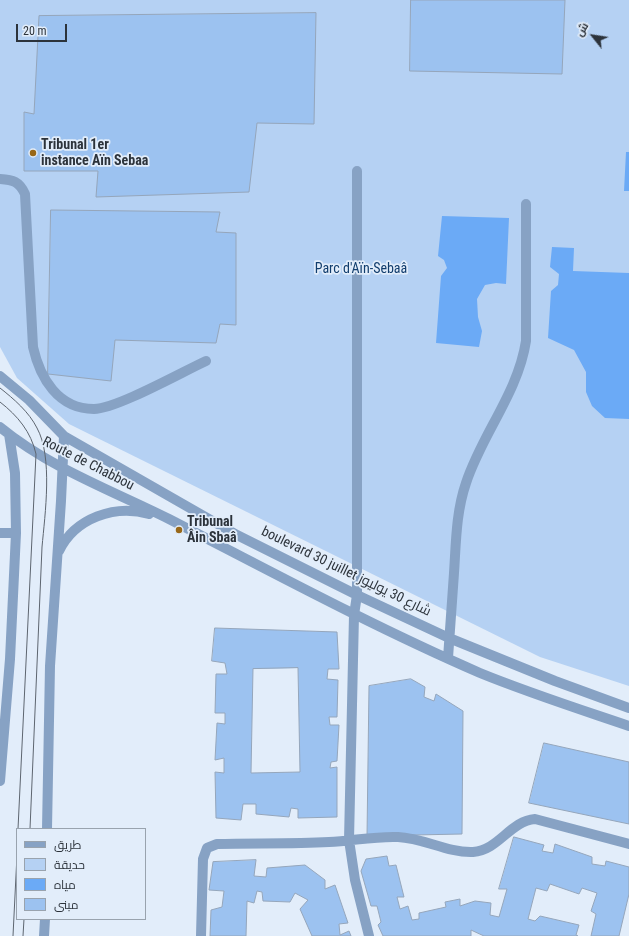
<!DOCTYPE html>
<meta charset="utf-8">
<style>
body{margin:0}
#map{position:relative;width:629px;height:936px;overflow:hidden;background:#e2edfa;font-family:"Roboto Condensed",Cairo,sans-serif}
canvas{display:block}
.legend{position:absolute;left:16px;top:828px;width:130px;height:92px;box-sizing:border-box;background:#e2edfa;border:1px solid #99a3ae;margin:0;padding:5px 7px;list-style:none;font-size:12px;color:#2c333b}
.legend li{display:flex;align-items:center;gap:8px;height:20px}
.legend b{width:20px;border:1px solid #99a3ae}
.north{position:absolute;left:573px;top:16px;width:40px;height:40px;-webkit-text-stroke:3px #e2edfa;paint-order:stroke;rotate:300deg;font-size:11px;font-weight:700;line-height:16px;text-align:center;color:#2c333b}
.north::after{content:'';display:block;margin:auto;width:14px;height:18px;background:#2c333b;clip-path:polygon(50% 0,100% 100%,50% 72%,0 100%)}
.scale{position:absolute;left:16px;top:24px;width:51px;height:18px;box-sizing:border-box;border:2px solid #2c333b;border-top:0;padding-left:5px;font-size:12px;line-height:14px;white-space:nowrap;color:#2c333b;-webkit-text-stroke:3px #e2edfa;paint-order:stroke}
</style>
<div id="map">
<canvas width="629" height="936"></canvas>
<ul class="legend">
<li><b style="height:5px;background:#87a2c4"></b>طريق</li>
<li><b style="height:11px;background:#b5d1f3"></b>حديقة</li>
<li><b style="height:11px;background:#6baaf6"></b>مياه</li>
<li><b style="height:11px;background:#9cc2f0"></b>مبنى</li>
</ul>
<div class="north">ش</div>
<div class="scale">20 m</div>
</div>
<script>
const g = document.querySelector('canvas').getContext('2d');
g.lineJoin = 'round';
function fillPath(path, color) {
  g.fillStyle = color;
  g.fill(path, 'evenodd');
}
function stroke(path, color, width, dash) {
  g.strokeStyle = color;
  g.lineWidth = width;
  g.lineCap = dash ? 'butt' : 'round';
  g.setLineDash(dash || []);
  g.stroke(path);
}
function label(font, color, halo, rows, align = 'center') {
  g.font = font + ' "Roboto Condensed",Cairo,sans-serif';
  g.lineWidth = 3.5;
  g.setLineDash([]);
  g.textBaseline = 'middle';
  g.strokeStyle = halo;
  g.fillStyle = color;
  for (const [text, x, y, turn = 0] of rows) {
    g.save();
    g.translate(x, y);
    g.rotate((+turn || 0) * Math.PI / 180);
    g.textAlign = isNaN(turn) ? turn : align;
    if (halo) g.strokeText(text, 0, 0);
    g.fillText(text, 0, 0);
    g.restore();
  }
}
const green = new Path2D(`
 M0 0H629V686L540 657 69 424 17 378 0 347Z`);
const water = new Path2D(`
 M626 152H629V191H624Z
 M442 216 509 218 506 284 496 283 485 285 477 299 478 317 482 331 479 347 436 343 441 276 447 268 444 260 438 256Z
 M552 247 574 248 573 271 629 273V419L605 418 592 406 586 392V372L574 350 548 338 551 291 558 285 559 274 550 267Z`);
const building = new Path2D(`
 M411 0H565L562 74 410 71Z
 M316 13 314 124 257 123 249 192 96 197 98 171H24V112L34 114 39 16Z
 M51 210 220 212 216 232 236 233V325L220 324 216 343 115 340 111 381 48 374Z
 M215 628 337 632 339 669H328L327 679 338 680 337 717H329L330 725H339L337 761 331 762 330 768 337 767V817L298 818V809L291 808 289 817 256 814V804H243L241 820 216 818 215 772 224 773V758L215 760 217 723 225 724V713H215L216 674H227L225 663 212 661ZM298 668 300 772 251 773 253 669Z
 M411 679 425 687 424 697 434 701 436 694 463 711 462 834 367 836 369 686Z
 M544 743 629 762V824L529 803Z
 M514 837 544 845 542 851 553 853 555 844 592 857V864L605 866 606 861 629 867V894L619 936H591L596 914 591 911 597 893 582 888 579 894 550 884 547 891 536 888 528 919 535 921 540 916 579 925 576 935 578 936H484L471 930V936H383L378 925 381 922 377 906H371L361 871 366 859 387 856 389 866 396 865 404 897H397L400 909 408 906 412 920 419 919V913L446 907 445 902 460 899V906L475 901 491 903 490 915 499 917 507 889H499Z
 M256 860 254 876 266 877 267 868 305 865 325 880V889L335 885 348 923 339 924 340 935 349 931 351 936H312L300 909 308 900 295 893 290 902 263 901 262 892 257 891 254 903 247 901 246 936H210L211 910 222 907 224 891 209 890 213 862Z`);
const minor = new Path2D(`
 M357 171V595L354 615 349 840 355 880 369 936
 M0 179C13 180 19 181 25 194L33 347C40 378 58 409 94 409 116 409 182 372 206 361
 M0 376 29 400 64 436 237 535 357 595 449 638 555 681 629 708
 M0 427C50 468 111 490 169 519 272 572 374 627 480 673 529 693 579 709 629 726
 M0 533H16
 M59 551C75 518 115 504 149 514
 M448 658C450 630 452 602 454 573 456 543 456 512 466 483 482 434 518 393 526 341V204
 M0 781 10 659 16 533 15 473 9 434
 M47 829 50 666 61 501 64 436
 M44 936 45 919
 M201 936 203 859 207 848 217 844C254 843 292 844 329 842 352 841 375 836 398 837 424 838 447 853 473 852 499 850 510 821 535 819L629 844`);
const tram = new Path2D(`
 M0 388C14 399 29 412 37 428 53 457 45 514 42 547L30 829
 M0 402C18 416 31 432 36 454L18 829
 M13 936 17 855
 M23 936 24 919`);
const markers = [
 [33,153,4,"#986819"],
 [179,530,4,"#986819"]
];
const poiNames = [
 ["Tribunal 1er",41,145],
 ["instance Aïn Sebaa",41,161],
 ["Tribunal",187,522],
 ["Âin Sbaâ",187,538]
];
const parkNames = [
 ["Parc d'Aïn-Sebaâ",361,269]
];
const streetNames = [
 ["Route de Chabbou",88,464,27],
 ["boulevard 30 juillet شارع 30 يوليوز",346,572,26]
];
fillPath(green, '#b5d1f3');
fillPath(water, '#6baaf6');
fillPath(building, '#9cc2f0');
stroke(building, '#95a6bb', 1);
stroke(minor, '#87a2c4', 10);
stroke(tram, '#5d656f', 1);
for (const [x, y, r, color] of markers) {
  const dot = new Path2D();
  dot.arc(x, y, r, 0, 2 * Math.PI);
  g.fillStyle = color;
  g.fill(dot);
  stroke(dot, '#e2edfa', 1.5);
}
label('bold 14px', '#2c333b', '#e2edfa', poiNames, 'left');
label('14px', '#113d6d', '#e2edfa', parkNames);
label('14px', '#2c333b', '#e2edfa', streetNames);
</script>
